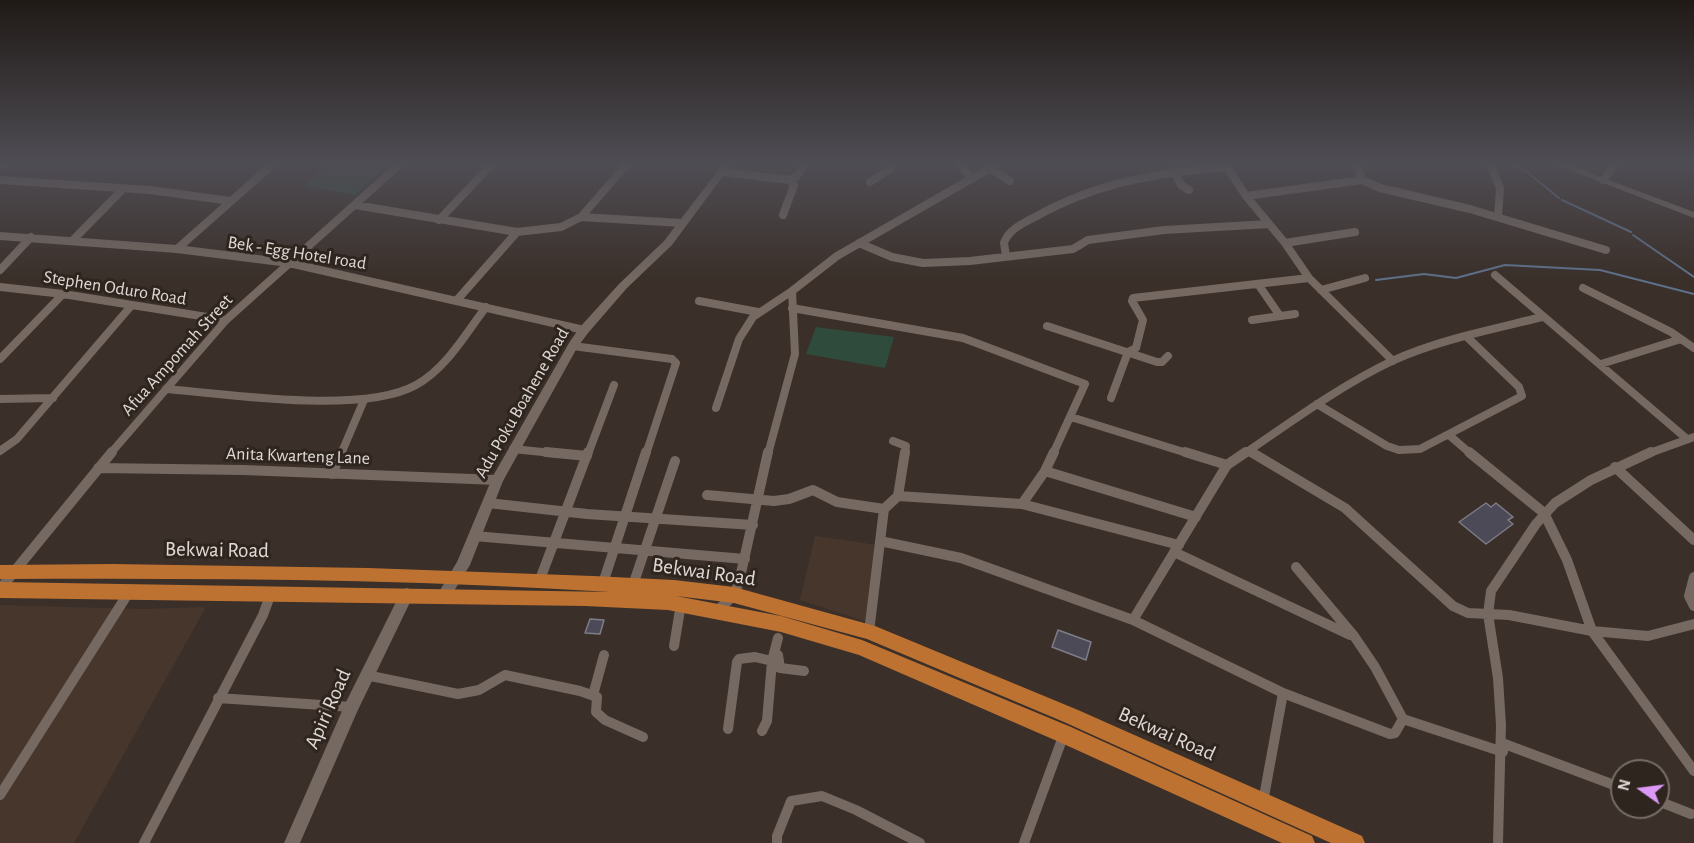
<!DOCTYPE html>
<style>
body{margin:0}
#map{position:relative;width:1694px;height:843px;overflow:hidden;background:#3a2f29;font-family:"Alegreya Sans",sans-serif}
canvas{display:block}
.north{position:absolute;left:1610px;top:759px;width:60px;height:60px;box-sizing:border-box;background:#2f251f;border:2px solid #766d68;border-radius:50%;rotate:284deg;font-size:16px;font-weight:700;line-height:24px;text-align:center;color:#e0d9d5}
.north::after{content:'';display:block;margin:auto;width:21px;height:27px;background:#db99f5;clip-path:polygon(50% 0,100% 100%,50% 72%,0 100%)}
</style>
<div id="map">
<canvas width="1694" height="843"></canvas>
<div class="north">N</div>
</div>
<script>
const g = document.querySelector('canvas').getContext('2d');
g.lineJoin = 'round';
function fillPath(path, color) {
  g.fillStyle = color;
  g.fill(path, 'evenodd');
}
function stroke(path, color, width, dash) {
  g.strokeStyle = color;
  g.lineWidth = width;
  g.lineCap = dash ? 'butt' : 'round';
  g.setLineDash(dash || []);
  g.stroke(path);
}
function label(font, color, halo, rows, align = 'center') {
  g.font = font + ' "Alegreya Sans",sans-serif';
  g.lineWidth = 6;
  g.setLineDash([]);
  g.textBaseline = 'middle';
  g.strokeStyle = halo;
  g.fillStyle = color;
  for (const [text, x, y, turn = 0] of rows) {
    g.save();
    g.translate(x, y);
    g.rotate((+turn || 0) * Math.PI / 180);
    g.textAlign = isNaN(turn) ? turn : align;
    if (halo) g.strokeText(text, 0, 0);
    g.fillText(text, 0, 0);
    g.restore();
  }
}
const built = new Path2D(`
 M815 536 878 545 867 622 800 600Z
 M0 605 144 609 206 607 74 843H0Z`);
const green = new Path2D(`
 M328 164H360L385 167 355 195 304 186Z
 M816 327 894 337 885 368 806 354Z`);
const stream = new Path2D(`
 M1512 166 1526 171 1559 198
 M1562 200 1631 232
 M1633 235 1694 277
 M1376 280 1424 274 1456 278 1505 265 1600 270 1694 294`);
const building = new Path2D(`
 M1486 503 1491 507 1496 503 1513 517 1508 520 1513 524 1486 544 1459 522Z
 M590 619 604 620 600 634 585 633Z
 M1058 630 1091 642 1086 660 1052 647Z`);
const streetFar1 = new Path2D(`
 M959 164 972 178
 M1225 164 1246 196 1285 243 1309 278 1393 361
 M1490 164 1500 188 1498 217
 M0 166 3 164
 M989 168 1010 181
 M1174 171 1181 185 1189 190
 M722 172 790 180
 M0 180 150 190 231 201
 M1362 180 1380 188 1470 209 1606 250
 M1603 180 1616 164
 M870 182 890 169 893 164
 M1246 196 1362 180 1357 164
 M355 205 517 232 561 227 581 217 682 223
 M783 215 794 185 790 180 797 176 804 164
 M581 217 627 164
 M439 220 492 164
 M0 236 177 249 289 263 584 330
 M73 240 123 189
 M859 243 892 257 923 263 970 261 1073 249 1088 240 1164 230 1269 224
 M1285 243 1355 232
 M177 249 273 164
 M1006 256 1004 243C1008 230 1023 223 1035 217 1095 183 1159 172 1227 167
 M0 270 31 237
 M1495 275 1687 439
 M1258 284 1280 316
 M0 287 63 294 226 320
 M1583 288 1671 332 1694 348
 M1321 290 1365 278
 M457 300 517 232
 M699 301 758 312
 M792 308 963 338 1085 384 1053 454
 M1252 320 1295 314
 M1047 326 1157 362H1162L1168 356
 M573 346 672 359 676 363 646 454
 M0 359 63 294
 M1601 364 1681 339
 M166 389C228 394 362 415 416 385 446 369 466 333 486 307
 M1111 398 1128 352 1136 348 1143 320 1132 301 1133 298 1309 278
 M0 399 53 398
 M1317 404 1387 446 1399 450 1420 449 1522 396 1519 387 1466 336
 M716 408 739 339 753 317 792 291
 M1071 417 1190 454
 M1449 435 1471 454
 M893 441 906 446 905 454
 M513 449 562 454
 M0 451 17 439 131 306
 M1249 451 1253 454
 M110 454 226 320 400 164
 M341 454 364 400
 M588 454 614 385
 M768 454 795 354 792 291 837 256 997 164
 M1244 454C1292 421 1340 386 1392 361 1437 340 1494 329 1542 317
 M1647 454 1694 437`);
const street = new Path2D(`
 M546 452 587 456
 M1185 452 1227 465
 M1251 452 1345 508 1453 606 1468 613 1509 615 1592 631 1648 636 1694 624
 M1469 452 1544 513 1567 560 1592 631 1694 771
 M1615 467 1694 540
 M98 468 244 470 497 480
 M1045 471 1196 517
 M332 474 341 452
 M707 495 774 501 789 499 813 490 837 502 884 509
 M898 496 1022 504 1179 545
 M488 503 587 514 753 525
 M1022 504 1045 471 1054 452
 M884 509 898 496 905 452
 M474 536 745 559
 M880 541 961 558 1133 620 1283 693 1390 734 1395 733 1403 719
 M1174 552 1350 635
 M1296 567 1354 636 1375 667 1403 719 1503 752
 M1694 577 1689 596 1694 606
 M539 582 588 452
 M603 583 646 452
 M633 585 675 461
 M0 589 112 452
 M717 611 734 595 739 582 768 452
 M1133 620 1227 465 1246 452
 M869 632 884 509
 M674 646 681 604
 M778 655 780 668 804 671
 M366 675 458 694 479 690 505 675 580 691 597 697 596 712 605 720 643 737
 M593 695 604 655
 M218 698 351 707
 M728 729 737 662 739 659 755 657 772 661
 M762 731 767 721 772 661 778 638
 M1502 743 1622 788
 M0 795 129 592
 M1658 801 1691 814
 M1263 802 1283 693
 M144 843 263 615 271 593
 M777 843V836L791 801 822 796 856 810 920 843
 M1024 843 1064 734
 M1498 843 1501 725 1498 678 1488 614 1491 591 1536 524 1555 503 1591 480 1651 452`);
const secondary = new Path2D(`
 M723 164H732L672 245 627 288 588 333 577 348 503 481 470 565 449 599 444 601 439 599 437 595 457 562 493 476 569 343 580 327 619 284 664 241Z
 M1554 164H1566L1694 212V218Z
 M407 588 412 590 414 594 357 712 300 843H284L346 702 402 590Z`);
const highway = new Path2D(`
 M113 564 368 568 593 576 674 580 734 587 875 626 1078 710 1362 836 1365 843H1331L1064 722 867 639 734 603 676 596 781 616 862 640 1071 727 1312 836 1315 843H1282L1057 741 859 655 781 632 668 610 585 606 0 598V582L611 592C408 579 203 578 0 579V565Z`);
const streetNames = [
 ["Bek - Egg Hotel road",297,253,9],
 ["Stephen Oduro Road",115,288,9],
 ["Afua Ampomah Street",177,355,-48],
 ["Adu Poku Boahene Road",522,403,-60],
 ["Anita Kwarteng Lane",298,456,2]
];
const nearStreetnames = [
 ["Bekwai Road",217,550,1],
 ["Bekwai Road",704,572,8],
 ["Apiri Road",328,709,-66],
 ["Bekwai Road",1167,734,24]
];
fillPath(built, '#47362c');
fillPath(green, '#2f4b3b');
stroke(stream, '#5e718b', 2);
fillPath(building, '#4c4a56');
stroke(building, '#7d7c88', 1.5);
stroke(streetFar1, '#756961', 8);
stroke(street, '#756961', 10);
fillPath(secondary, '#756961');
fillPath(highway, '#be7231');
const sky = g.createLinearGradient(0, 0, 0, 282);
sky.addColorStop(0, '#201a17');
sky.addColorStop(0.58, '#4f4d54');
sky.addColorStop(1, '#4f4d5400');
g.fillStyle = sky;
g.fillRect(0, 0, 1694, 282);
label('18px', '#e0d9d5', '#2f251f', streetNames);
label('21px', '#e0d9d5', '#2f251f', nearStreetnames);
</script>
